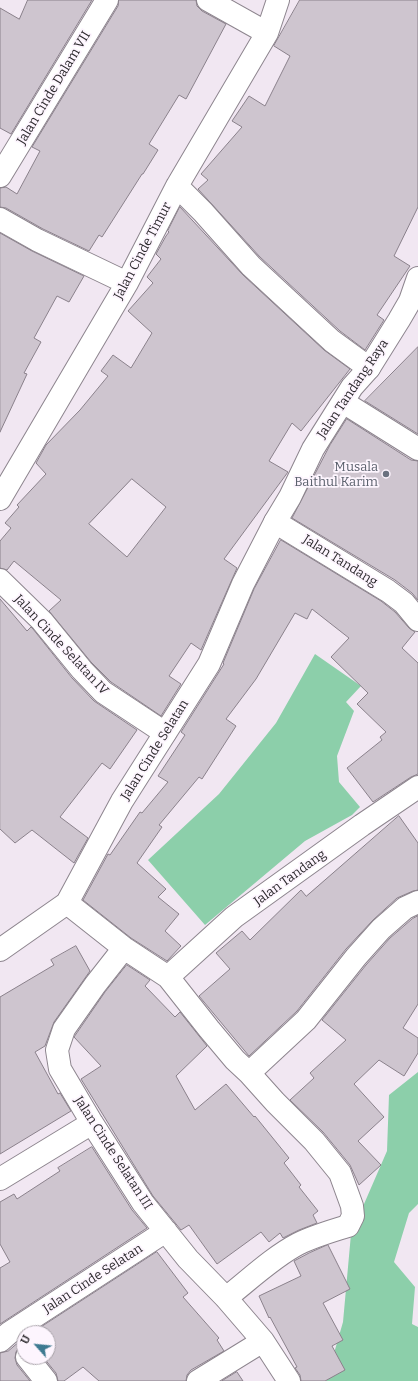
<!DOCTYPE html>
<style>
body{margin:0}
#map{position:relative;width:418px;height:1381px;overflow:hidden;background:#f1e7f2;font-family:Bitter,serif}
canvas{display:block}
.north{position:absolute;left:16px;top:1325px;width:40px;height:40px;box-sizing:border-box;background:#fdf5fe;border:1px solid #aaa4ab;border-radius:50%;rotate:297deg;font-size:11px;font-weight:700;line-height:16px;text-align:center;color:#2d2a2e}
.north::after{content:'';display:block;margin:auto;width:14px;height:18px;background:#3d7a91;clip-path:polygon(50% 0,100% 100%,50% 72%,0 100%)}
</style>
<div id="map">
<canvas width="418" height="1381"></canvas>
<div class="north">U</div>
</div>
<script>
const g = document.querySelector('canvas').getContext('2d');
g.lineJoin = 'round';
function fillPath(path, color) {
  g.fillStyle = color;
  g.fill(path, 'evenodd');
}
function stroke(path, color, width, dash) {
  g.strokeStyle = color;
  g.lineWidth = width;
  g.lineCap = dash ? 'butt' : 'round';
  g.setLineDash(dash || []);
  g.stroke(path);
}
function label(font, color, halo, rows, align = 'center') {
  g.font = font + ' Bitter,serif';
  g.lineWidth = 3.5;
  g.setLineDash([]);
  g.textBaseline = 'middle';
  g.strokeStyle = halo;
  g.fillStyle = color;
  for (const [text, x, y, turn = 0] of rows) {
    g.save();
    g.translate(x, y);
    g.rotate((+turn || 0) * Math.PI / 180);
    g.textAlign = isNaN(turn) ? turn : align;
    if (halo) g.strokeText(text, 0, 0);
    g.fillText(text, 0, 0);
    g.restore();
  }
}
const green = new Path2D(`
 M315 654 361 686 346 702 354 711 337 756 339 782 360 807 352 815 305 841 205 925 148 860 219 794 276 723Z
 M418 1072V1204L409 1213 394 1262 415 1287 412 1324 418 1327V1381H326L343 1322 351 1234 387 1151 389 1095Z`);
const building = new Path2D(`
 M28 0H92L11 134 0 128V8L19 19Z
 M119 0H196L197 6 202 11 226 24 186 99 179 95 149 144 158 150 143 174H142L102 237 99 235 89 251 43 229 6 208 0 207V188L6 187 17 194 40 151 32 147 118 6Z
 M300 0H418V207L394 256 410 266 377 315 384 320 365 350 340 331 260 257 198 189 208 180 201 174 242 127 232 121 249 96 265 106 290 56 274 46Z
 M180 207 243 275 324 350 350 369 301 431 292 423 269 461 288 472 224 559 237 568 201 650 191 643 169 676 181 684 161 716 111 682 91 662 49 611 61 600 14 561 7 570 0 568V541L11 528 5 523 19 507 17 505 46 474 36 463 46 445 80 410 108 376 101 371 113 355 131 368 152 333 128 311 153 283 147 277 161 259 156 254 166 236 169 232 168 231ZM132 479 166 507 127 557 89 524Z
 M0 233 32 251 84 276 69 302 57 296 34 338 41 342 24 373 27 374 0 432Z
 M418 347V434L365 401Z
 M347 419 411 460 418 461V600L412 593 395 580 292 518 330 445Z
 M281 540 381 601 395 612 409 628 415 632 402 648 418 663V774L411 777 373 802 347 768 382 740 380 737 386 732 357 704 368 693 331 657 349 638 312 609 307 619 295 613 256 679 226 719 236 726 202 779 199 777 159 825 162 827 137 863 166 889 158 897 179 914 165 931 181 946 167 961 131 938 83 900 108 854 110 855 140 812 142 813 168 782 158 776 185 735 181 732 224 664 223 663 254 589Z
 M0 599 27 631 31 627 33 629 72 678 94 701 137 730 110 769 102 763 60 817 88 838 74 863 32 830 15 843 0 829Z
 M399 816 418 843V890L413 891 397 898 373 920 346 949 297 1011 249 1056 199 996 230 969 216 953 242 931 250 940 301 890 306 896Z
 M418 916V1004L403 1028 418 1038V1053L404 1076 379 1060 354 1084 384 1117 358 1141 381 1165 359 1185 350 1165 323 1132 290 1100 314 1078 310 1073 346 1040 322 1020 366 965 390 938 412 919Z
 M76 946 90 971 54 1022 45 1046 35 1052 58 1094 60 1093 71 1111 0 1154V997L54 965 51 960Z
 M127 965 150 980 145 986 175 1017 180 1012 207 1046 176 1076 195 1110 226 1084 254 1117 255 1116 289 1158 284 1163 301 1185 299 1187 318 1211 313 1215 317 1223 299 1230 283 1238 280 1233 269 1242 261 1232 217 1264 189 1225 181 1230 153 1196 81 1079 101 1066 74 1037 105 992Z
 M92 1147 132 1210 147 1228 0 1324V1268L10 1262 0 1244V1202L14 1194 17 1199 60 1171 58 1168Z
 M328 1245 350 1289 323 1303 343 1340 332 1346 345 1370 325 1381H301L300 1375 295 1368 297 1367 270 1317 269 1318 259 1296 301 1276 294 1261 309 1253Z
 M157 1252 188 1293 183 1297 219 1338 217 1340 224 1351 191 1370 187 1375 186 1381H99L83 1367 64 1381H58L56 1373 43 1357H48V1333H32Z
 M24 1338V1345L19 1347 16 1352 15 1358 17 1365 30 1381H0V1353L8 1351Z
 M237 1372 243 1381H222Z`);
const street = new Path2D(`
 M208 0 267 33
 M0 176 107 0
 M177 186 203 212 251 266 332 341 369 368
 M0 219 37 240 127 283
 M343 402 418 449
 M0 499 127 283 177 186 267 33 278 0
 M275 522 388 591 404 603 418 620
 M0 580 42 621 82 670 103 692 165 733
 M67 903 124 948 168 977 209 1029 235 1060 249 1073 275 1102 314 1141 340 1173 352 1206 353 1216 348 1226C331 1231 314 1236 298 1244 273 1257 249 1280 226 1298
 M124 948 95 985 64 1029 57 1050 60 1069 92 1123 143 1203 188 1259 226 1298 263 1341 289 1381
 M168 977 234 917 362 825 418 787
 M249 1073 306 1020 356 957 381 929 405 908 418 902
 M0 1179 92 1123
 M0 1341 9 1333 166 1231
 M27 1357 46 1381
 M198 1381 263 1341`);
const secondary = new Path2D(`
 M0 950 67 903 122 801 209 664 243 584 275 522 290 497 313 449 352 387 369 368 399 320 410 301 418 278`);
const markers = [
 [386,474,4,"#6b7280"]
];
const streetNames = [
 ["Jalan Cinde Dalam VII",54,88,-59],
 ["Jalan Cinde Timur",143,251,-62],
 ["Jalan Tandang Raya",353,389,-56],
 ["Jalan Tandang",340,561,32],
 ["Jalan Cinde Selatan IV",61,645,47],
 ["Jalan Cinde Selatan",155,750,-58],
 ["Jalan Tandang",290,878,-36],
 ["Jalan Cinde Selatan III",113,1153,57],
 ["Jalan Cinde Selatan",93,1279,-33]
];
const worshipNames = [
 ["Musala",378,467],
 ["Baithul Karim",378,482]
];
fillPath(green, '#8ccfaa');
fillPath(building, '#cec5cf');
stroke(building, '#8a818b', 1);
stroke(street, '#8d858e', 24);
stroke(secondary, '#8d858e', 24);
stroke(street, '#fff', 22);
stroke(secondary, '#fff', 22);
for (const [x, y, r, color] of markers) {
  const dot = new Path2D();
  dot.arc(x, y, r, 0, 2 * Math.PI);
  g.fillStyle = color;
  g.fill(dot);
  stroke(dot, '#fdf5fe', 1.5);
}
label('13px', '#2d2a2e', '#fdf5fe', streetNames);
label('13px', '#5b616d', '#fdf5fe', worshipNames, 'right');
</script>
